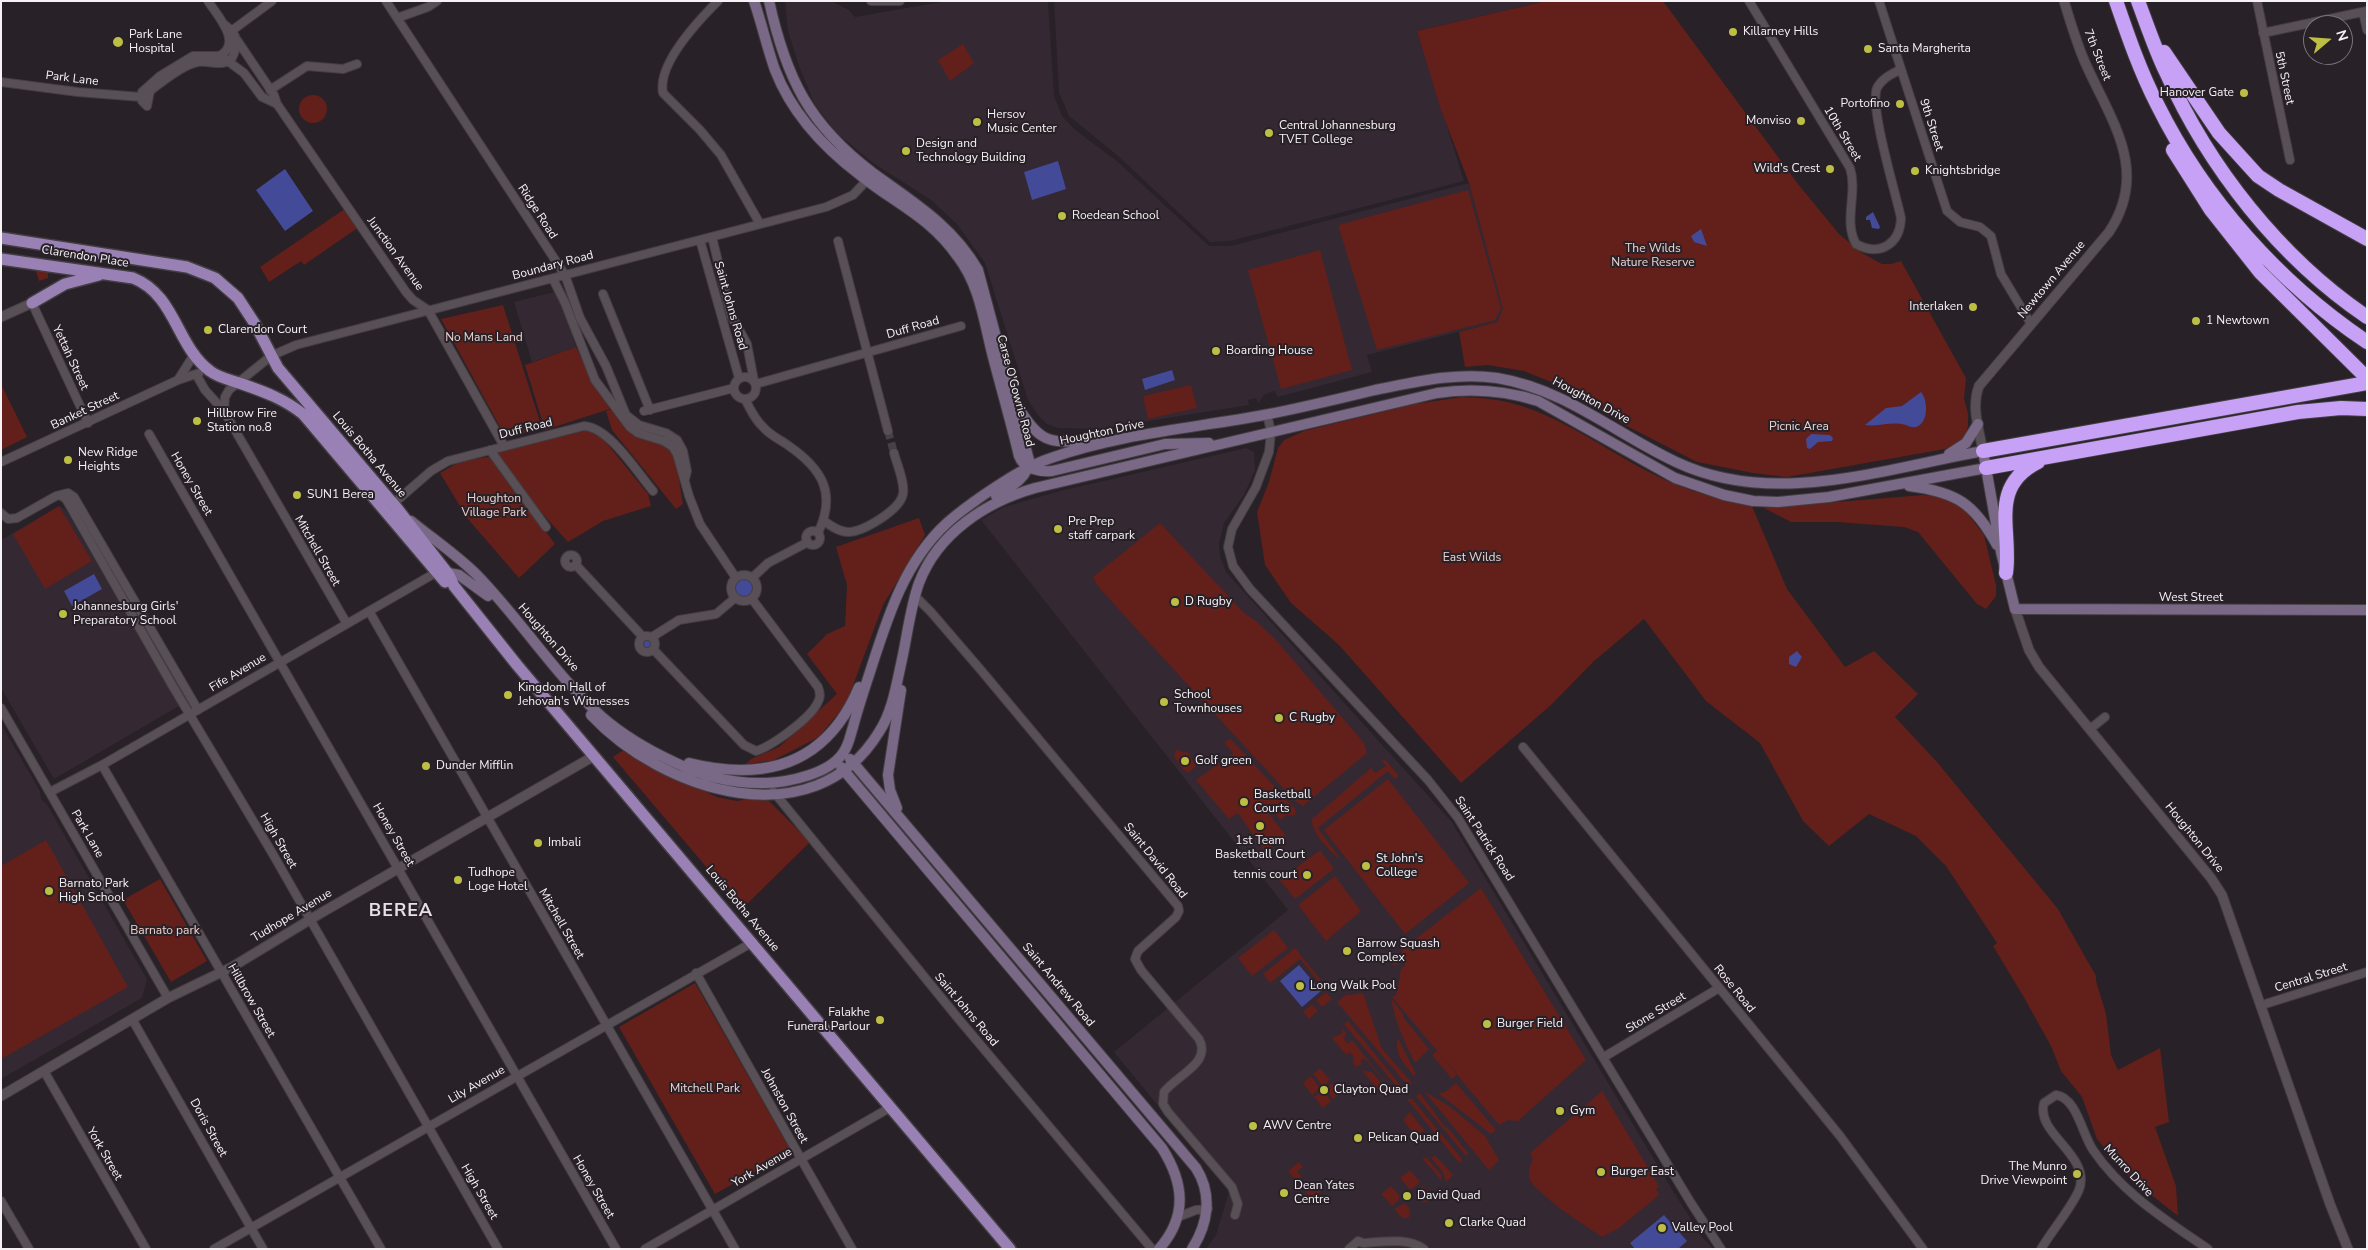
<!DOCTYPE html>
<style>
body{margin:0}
#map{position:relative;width:2368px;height:1250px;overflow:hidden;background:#282127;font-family:"Nunito Sans",sans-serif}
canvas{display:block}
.frame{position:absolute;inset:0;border:2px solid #f7f2f6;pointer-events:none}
.north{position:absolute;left:2303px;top:15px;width:50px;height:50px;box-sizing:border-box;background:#282127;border:1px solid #7b757a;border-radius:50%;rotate:72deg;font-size:14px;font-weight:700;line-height:20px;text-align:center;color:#f7f2f6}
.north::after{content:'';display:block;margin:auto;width:18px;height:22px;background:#bcbf44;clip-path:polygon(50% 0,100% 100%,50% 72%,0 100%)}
</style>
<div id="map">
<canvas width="2368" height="1250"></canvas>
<div class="frame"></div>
<div class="north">N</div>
</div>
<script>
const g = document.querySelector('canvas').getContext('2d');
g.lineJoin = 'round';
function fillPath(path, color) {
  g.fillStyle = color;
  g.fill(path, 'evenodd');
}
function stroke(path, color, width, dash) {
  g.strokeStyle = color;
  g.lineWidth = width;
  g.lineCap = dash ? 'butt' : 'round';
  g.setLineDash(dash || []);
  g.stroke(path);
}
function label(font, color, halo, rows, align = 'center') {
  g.font = font + ' "Nunito Sans",sans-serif';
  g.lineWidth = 4;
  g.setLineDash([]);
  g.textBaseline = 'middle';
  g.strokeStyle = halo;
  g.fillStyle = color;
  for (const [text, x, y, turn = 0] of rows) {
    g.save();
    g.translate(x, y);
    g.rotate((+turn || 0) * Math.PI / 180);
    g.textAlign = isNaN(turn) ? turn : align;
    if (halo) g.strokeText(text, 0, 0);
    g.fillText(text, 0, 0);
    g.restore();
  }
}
const built = new Path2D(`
 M785 1H831L849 10 855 17 947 1H1048L1054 96 1062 116 1074 129 1118 162 1209 246H1231L1469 183 1504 309 1497 322 1367 355 1372 372 1278 397 1274 391 1265 394 1258 403 1256 398 1248 400 1249 405 1099 429 1058 428 1047 424 1037 414 1028 400 985 263 957 224 931 200 873 163 837 133 815 105 799 66 788 31Z
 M1054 1H1546L1417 31 1464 181 1230 241 1210 242 1117 155 1069 116 1059 93Z
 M558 291 576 347 532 362 514 302Z
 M1246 448 1254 452 1255 470 1244 495 1224 523 1219 543 1220 556 1226 572 1451 821 1673 1191 1703 1238 1713 1249H1206L1216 1235 1229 1192 1114 1052 1288 910 981 520 1004 507 1060 491Z
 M59 506 66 510 179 706 54 779 1 688V540Z
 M1 724 40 791 41 799 46 803 147 979 142 998 1 1079Z`);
const green = new Path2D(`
 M1546 1H1663L1798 184 1839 234 1862 253 1882 264H1891L1901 261 1966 378 1964 399 1968 413V426L1964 440 1945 449 1787 477 1753 473 1697 462 1623 424 1561 386 1524 371 1488 365 1465 367 1459 332 1497 322 1503 309 1469 183 1441 110 1417 31Z
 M963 44 974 63 950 81 938 60Z
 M299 109a14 14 0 1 1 28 0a14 14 0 1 1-28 0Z
 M1468 190 1501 308 1495 320 1377 350 1338 225Z
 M346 208 359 227 304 265 301 261 269 282 260 267Z
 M1320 250 1352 370 1281 389 1248 270Z
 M35 268 48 271V278L39 281Z
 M503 305 542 428 506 438 441 319Z
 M576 347 592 381 613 408 545 430 525 365Z
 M1 384 27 437 1 450Z
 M1191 385 1197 408 1148 419 1143 396Z
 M1462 397C1480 398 1498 399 1515 404 1568 419 1612 455 1661 478 1690 492 1722 500 1752 506L1787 589 1845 667 1874 651 1918 694 1895 717 1937 762 2058 909 2096 976V981L2106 1014 2111 1055 2118 1070 2160 1048 2169 1122 2155 1127 2176 1186 2178 1216 2131 1179 2097 1139 2082 1097 2061 1071 2051 1046 2022 994 1993 946 1997 943 1946 866 1916 836 1869 814 1829 846 1803 821 1760 743 1706 701 1644 619 1593 662 1551 705 1461 783 1339 645 1291 603 1265 565 1257 512 1269 482 1278 448 1284 440 1304 431 1415 404Z
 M615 408 627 427 669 446 675 454 683 504 676 509 612 430 606 411Z
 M588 430 601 436 648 494 651 506 603 521 568 542 533 503 496 452Z
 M489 457 508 481 516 486 522 499 555 544 519 578 467 518 440 473 463 460Z
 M1923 495 1940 497 1959 505 1967 513 1984 535 1996 585V596L1986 609 1977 604 1918 532 1904 527 1837 522H1791L1764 508Z
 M59 506 92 561 45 589 13 534Z
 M919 518 925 535 883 605 846 704 819 737 772 761 746 764 751 759 779 747 837 694 807 654 827 634 845 626 847 585 836 547Z
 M1160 523 1244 613 1256 621 1275 639 1364 743 1367 753 1303 806 1294 800 1132 624 1097 585 1093 577Z
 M1231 739 1296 810 1295 815H1287L1280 820 1269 805 1265 808 1286 836 1265 852 1238 813 1229 819 1196 780 1233 753 1224 742Z
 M625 749 680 780 717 797 737 801 752 798 769 801 810 842 742 909 613 757Z
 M1176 749 1184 753 1187 751 1195 764V768L1188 772 1183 770 1174 756Z
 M1385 759 1399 776 1395 779 1388 771 1318 828 1339 857 1338 858C1329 850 1310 831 1312 819L1371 768 1375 773 1386 766 1382 761Z
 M1388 779 1469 883 1405 934 1324 830Z
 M46 840 128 987 1 1059V866Z
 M1320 850 1334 869 1295 899 1280 880Z
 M1335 876 1361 911 1326 941 1298 905Z
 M160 879 207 961 171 982 123 900Z
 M1481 888 1586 1060 1518 1121 1508 1120 1499 1125 1392 997 1397 994 1401 968 1405 966 1401 945H1408Z
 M1274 930 1288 948 1252 976 1238 958Z
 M1295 948 1328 989 1326 991 1300 959 1270 983 1263 974Z
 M1392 953 1398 964 1394 966 1390 960 1385 963 1382 958Z
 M695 983 791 1151 715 1194 619 1027Z
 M1326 992 1332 999 1322 1007 1316 1000Z
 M1363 993 1382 1049 1412 1083 1408 1086 1337 1002 1347 994 1350 995Z
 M1391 998 1404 1015 1403 1017 1429 1049 1415 1063C1404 1041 1395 1022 1391 998Z
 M1312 1004 1318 1011 1309 1019 1303 1012Z
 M1348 1021 1405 1091 1403 1094 1344 1024Z
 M1343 1029 1346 1033 1344 1039 1348 1044 1352 1040 1390 1088 1364 1058 1360 1061 1362 1064 1356 1067 1353 1063 1354 1057 1350 1052 1346 1055 1332 1038 1343 1033 1341 1030Z
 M1398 1038 1415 1072V1077C1406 1066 1393 1054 1398 1038Z
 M1437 1051 1457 1074 1452 1079 1432 1055Z
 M1320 1068 1330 1080 1323 1086 1313 1074Z
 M1362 1070 1372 1072 1387 1091 1382 1096Z
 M1311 1076 1320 1088 1312 1095 1303 1083Z
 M1332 1083 1340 1093 1333 1099 1325 1089Z
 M1456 1083 1496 1130 1491 1134 1438 1093 1445 1092Z
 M1323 1090 1331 1101 1323 1108 1314 1097Z
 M1424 1091 1449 1106 1485 1136 1499 1160 1489 1170Z
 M1602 1091 1659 1186 1656 1189 1659 1195 1619 1228 1602 1237 1559 1208 1535 1187C1526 1178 1528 1170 1533 1159L1530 1153Z
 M1420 1093 1445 1127 1449 1129 1468 1153 1466 1156 1416 1096Z
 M1407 1099H1412L1462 1159 1460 1164Z
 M1410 1112 1425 1131 1418 1134 1416 1132 1414 1134 1403 1120Z
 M1435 1155 1453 1175 1446 1182 1443 1172 1431 1158Z
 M1422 1158H1427L1441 1175 1442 1181Z
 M1299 1162 1303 1167 1297 1171 1302 1177 1296 1181 1288 1171Z
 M1410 1170 1420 1182 1412 1189 1408 1188 1400 1178Z
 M1308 1185 1312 1190 1318 1186 1322 1191 1312 1199 1303 1189Z
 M1391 1186 1399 1195V1200L1392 1206 1381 1194Z
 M1423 1186 1434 1198 1429 1202H1421L1415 1196 1416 1192Z
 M1403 1204H1405L1410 1209 1409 1218H1402L1394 1209Z`);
const water = new Path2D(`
 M1058 161 1066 189 1032 200 1024 172Z
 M285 169 313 211 285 231 256 190Z
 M1873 212 1880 227 1879 229 1872 228 1870 220H1866V217Z
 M1701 229 1707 246 1694 242 1691 236Z
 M1172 370 1175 380 1145 390 1142 379Z
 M1921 392C1928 400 1929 423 1916 427 1910 428 1906 424 1901 424 1889 422 1876 427 1865 425L1886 408 1902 406Z
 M1811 434 1830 435 1833 438 1832 441 1818 442 1810 449 1807 448 1806 439Z
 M94 574 102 589 72 606 64 591Z
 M733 588a11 11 0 1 1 22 0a11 11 0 1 1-22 0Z
 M641 644a6 6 0 1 1 12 0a6 6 0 1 1-12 0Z
 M1797 651 1802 657 1796 667 1789 664V657Z
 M1299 965 1321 991 1302 1007 1280 981Z
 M1664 1215 1687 1241 1678 1249H1635L1630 1243Z`);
const minorTunnel = new Path2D(`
 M888 431 894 453`);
const minor = new Path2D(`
 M386 1 565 275 580 318 606 366 626 415 639 425 666 433 677 440 683 451 687 471 685 479
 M718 1C699 20 657 64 663 93L700 130 721 155 760 224
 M871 1H900
 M1749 1 1850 168C1858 193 1843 221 1856 244 1880 257 1900 244 1901 218 1896 194 1869 106 1877 88 1882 78 1892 74 1901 69
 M1879 1 1947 211 1960 222 1980 227 1991 236 2001 274 2031 324
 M2257 1 2290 160
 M2363 12 2367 30
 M397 18 428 7 437 1
 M230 32 272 1
 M2263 33 2367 11
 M237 40 274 95 277 104 406 292 413 300 428 310 504 446
 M225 59 244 73 262 97 277 104
 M1 82 78 92 141 97
 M270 90 307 66 343 69 357 64
 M147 106 142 101V92L160 76 193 56H219C244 44 217 15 208 1
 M147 106 150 91C160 83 185 64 198 62 210 60 222 68 232 58 239 44 238 34 225 25
 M712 237 731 315 747 344 754 381
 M700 240 739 378
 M838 241 888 431
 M553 279 565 303 595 380 630 427 638 433 664 441 673 447 677 454 689 496 700 524 736 578
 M603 294 650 410
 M32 303 88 423
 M196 374 205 390 224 411 347 624
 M734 388a11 11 0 1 1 22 0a11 11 0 1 1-22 0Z
 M178 380 195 353
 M756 384 961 326
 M745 399C750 409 755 420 764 428 771 436 781 440 789 446 822 469 837 493 818 533
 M224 411 225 397 229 390 271 356 296 345 826 207 853 195 870 177
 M644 411 734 388
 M1267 414 1271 432 1269 452 1256 487 1232 529 1228 547 1233 566 1250 589 1428 780 1458 818 1691 1203 1721 1249
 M149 434 616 1249
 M490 450 546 527
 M1 462 178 380 199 373
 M60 495 68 493 74 497 198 710
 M393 504 431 471 448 461 584 426C609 427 637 472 653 491
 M1 513 8 519 17 518 56 496 60 495 66 499 172 685 274 856 498 1249
 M824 521C831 526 839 532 848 532 863 532 900 510 903 494 905 482 897 465 894 453
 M806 538a7 7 0 1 1 14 0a7 7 0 1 1-14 0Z
 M565 561a6 6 0 1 1 12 0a6 6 0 1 1-12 0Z
 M576 565 643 637
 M731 588a13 13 0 1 1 26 0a13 13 0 1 1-26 0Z
 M752 578 768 563 808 542
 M916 597 931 612 980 669 1178 906 1179 911 1176 917 1138 951 1135 959 1141 970 1199 1039C1212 1063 1177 1075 1164 1092L1163 1104 1168 1112 1232 1187 1238 1204 1235 1215
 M369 611 735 1249
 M639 644a8 8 0 1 1 16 0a8 8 0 1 1-16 0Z
 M652 637 679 620 716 614 735 598
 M653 649 744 745 756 751C772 746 811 718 818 702 821 697 820 692 818 687L752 599
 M1 708 168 998
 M2090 729 2105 717
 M1523 747 1840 1136 1923 1249
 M102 765 381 1249
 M773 791 957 1017 1152 1249
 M50 792 102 765 437 572
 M696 973 852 1249
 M2262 1005 2367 972
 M132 1019 263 1249
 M1604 1057 1719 988
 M44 1071 146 1249
 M1 1201 29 1249
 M1178 1217 1196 1210 1208 1209
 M214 1249 753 942
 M645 1249 891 1107
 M1349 1249 1358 1241 1363 1243C1382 1242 1407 1237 1424 1249
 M2041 1249C2051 1232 2072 1207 2079 1190 2092 1155 2035 1134 2044 1103L2056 1095C2077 1098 2082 1134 2093 1150 2122 1193 2166 1220 2208 1249`);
const tertiary = new Path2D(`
 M1 317 32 303
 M1983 451C1979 430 1971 407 1979 386L2109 232C2151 169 2109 118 2084 60 2076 41 2070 21 2064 1
 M2015 609 2029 650 2039 667 2211 878 2222 895 2330 1204 2348 1249
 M1 1096 168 998 232 967 321 913 594 756`);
const secondary = new Path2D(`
 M754 1C762 24 767 48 775 70 792 114 823 147 860 175 897 205 929 216 958 257 979 284 984 321 992 353 1001 388 1011 422 1019 456 1024 469 1039 472 1052 471L1165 444 1209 443
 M769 1C786 78 809 125 873 173 913 202 953 226 978 270L1029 460C1029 478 1009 488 996 496
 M1017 405C1042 448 1052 442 1098 440
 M1949 454 1966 443 1978 424
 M1909 486C1956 492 1974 503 1997 545
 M411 521C433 539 457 555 477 575 521 620 555 675 602 717 624 736 648 750 674 762 702 776 734 784 766 783 789 782 829 774 843 753 849 745 850 736 853 727 858 708 864 690 870 672 887 619 904 562 947 523 959 512 972 503 985 494 1006 480 1027 466 1051 458 1119 434 1194 428 1264 415 1301 408 1338 399 1375 390 1416 382 1455 372 1497 378 1565 389 1616 434 1676 462 1773 508 1883 469 1983 451L2001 552 2015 609 2367 610
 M443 572 459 575 488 596
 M591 715C662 791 813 840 879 732 892 712 896 687 901 664 907 638 910 608 919 583 938 533 986 502 1035 488L1437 393C1472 388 1504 390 1538 401L1675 478 1724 495 1753 501 1778 502 1829 497 1986 468
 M850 759 1196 1168C1213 1195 1208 1224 1192 1249
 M689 763C766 782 827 764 859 687
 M841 767 1162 1148C1184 1183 1188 1216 1159 1249
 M897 808 890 790 888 775 901 690`);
const primary = new Path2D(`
 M1 238 187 267 215 278 238 298 255 324 278 368 396 507 449 575 454 586 517 665 1010 1249
 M1 259 133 278C176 295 176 346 210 371 219 378 231 380 242 384 265 392 284 399 303 414L445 582
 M32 303 65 284 99 275`);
const motorway = new Path2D(`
 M2116 1C2128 36 2140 71 2157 104 2204 199 2279 283 2367 342
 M2138 1C2147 25 2155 49 2166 72 2209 168 2280 258 2367 317
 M2164 52 2219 133 2258 176 2279 190 2367 239
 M2173 150 2211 210 2260 272 2367 378
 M1983 451 2367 383
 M1986 468 2298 412 2341 408 2367 409
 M2006 573C2012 530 1988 487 2038 462`);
const markers = [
 [1733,32,5,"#bcbf44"],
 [118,42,6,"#bcbf44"],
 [1868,49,5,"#bcbf44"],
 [2244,93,5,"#bcbf44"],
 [1900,104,5,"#bcbf44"],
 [1801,121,5,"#bcbf44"],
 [977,122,5,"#bcbf44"],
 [1269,133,5,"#bcbf44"],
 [906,151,5,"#bcbf44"],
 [1830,169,5,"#bcbf44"],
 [1915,171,5,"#bcbf44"],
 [1062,216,5,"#bcbf44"],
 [1973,307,5,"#bcbf44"],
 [2196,321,5,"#bcbf44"],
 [208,330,5,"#bcbf44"],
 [1216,351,5,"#bcbf44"],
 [197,421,5,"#bcbf44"],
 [68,460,5,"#bcbf44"],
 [297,495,5,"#bcbf44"],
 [1058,529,5,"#bcbf44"],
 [1175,602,5,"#bcbf44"],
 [63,614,5,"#bcbf44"],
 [508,695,5,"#bcbf44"],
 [1164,702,5,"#bcbf44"],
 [1279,718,5,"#bcbf44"],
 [1185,761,5,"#bcbf44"],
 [426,766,5,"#bcbf44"],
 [1244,802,5,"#bcbf44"],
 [1260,826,5,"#bcbf44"],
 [538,843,5,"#bcbf44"],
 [1366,866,5,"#bcbf44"],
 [1307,875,5,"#bcbf44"],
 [458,880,5,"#bcbf44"],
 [49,891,5,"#bcbf44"],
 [1347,951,5,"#bcbf44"],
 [1300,986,5,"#bcbf44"],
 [880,1020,5,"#bcbf44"],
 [1487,1024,5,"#bcbf44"],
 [1324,1090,5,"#bcbf44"],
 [1560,1111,5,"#bcbf44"],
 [1253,1126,5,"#bcbf44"],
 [1358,1138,5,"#bcbf44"],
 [1601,1172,5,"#bcbf44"],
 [2077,1174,5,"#bcbf44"],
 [1284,1193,5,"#bcbf44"],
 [1407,1196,5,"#bcbf44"],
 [1449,1223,5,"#bcbf44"],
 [1662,1228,5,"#bcbf44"]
];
const poiNames = [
 ["Killarney Hills",1743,32],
 ["Park Lane",129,35],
 ["Hospital",129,49],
 ["Santa Margherita",1878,49],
 ["Hanover Gate",2234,93,"right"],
 ["Portofino",1890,104,"right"],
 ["Hersov",987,115],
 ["Music Center",987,129],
 ["Monviso",1791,121,"right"],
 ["Central Johannesburg",1279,126],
 ["TVET College",1279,140],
 ["Design and",916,144],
 ["Technology Building",916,158],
 ["Wild's Crest",1820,169,"right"],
 ["Knightsbridge",1925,171],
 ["Roedean School",1072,216],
 ["Interlaken",1963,307,"right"],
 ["1 Newtown",2206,321],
 ["Clarendon Court",218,330],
 ["Boarding House",1226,351],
 ["Hillbrow Fire",207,414],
 ["Station no.8",207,428],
 ["New Ridge",78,453],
 ["Heights",78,467],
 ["SUN1 Berea",307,495],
 ["Pre Prep",1068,522],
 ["staff carpark",1068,536],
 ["D Rugby",1185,602],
 ["Johannesburg Girls'",73,607],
 ["Preparatory School",73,621],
 ["Kingdom Hall of",518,688],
 ["Jehovah's Witnesses",518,702],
 ["School",1174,695],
 ["Townhouses",1174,709],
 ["C Rugby",1289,718],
 ["Golf green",1195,761],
 ["Dunder Mifflin",436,766],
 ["Basketball",1254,795],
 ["Courts",1254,809],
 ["1st Team",1260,841,"center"],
 ["Basketball Court",1260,855,"center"],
 ["Imbali",548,843],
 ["St John's",1376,859],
 ["College",1376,873],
 ["Tudhope",468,873],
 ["Loge Hotel",468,887],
 ["tennis court",1297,875,"right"],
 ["Barnato Park",59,884],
 ["High School",59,898],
 ["Barrow Squash",1357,944],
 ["Complex",1357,958],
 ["Long Walk Pool",1310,986],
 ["Falakhe",870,1013,"right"],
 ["Funeral Parlour",870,1027,"right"],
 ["Burger Field",1497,1024],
 ["Clayton Quad",1334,1090],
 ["Gym",1570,1111],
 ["AWV Centre",1263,1126],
 ["Pelican Quad",1368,1138],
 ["The Munro",2067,1167,"right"],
 ["Drive Viewpoint",2067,1181,"right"],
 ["Burger East",1611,1172],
 ["Dean Yates",1294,1186],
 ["Centre",1294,1200],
 ["David Quad",1417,1196],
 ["Clarke Quad",1459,1223],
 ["Valley Pool",1672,1228]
];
const streetNames = [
 ["7th Street",2097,55,68],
 ["5th Street",2284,78,78],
 ["Park Lane",72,79,7],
 ["9th Street",1931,125,72],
 ["10th Street",1842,134,59],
 ["Ridge Road",537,212,57],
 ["Junction Avenue",395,254,54],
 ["Clarendon Place",85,257,9],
 ["Boundary Road",553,266,-15],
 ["Newtown Avenue",2052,280,-50],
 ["Saint Johns Road",730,306,74],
 ["Duff Road",913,328,-16],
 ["Yettah Street",70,358,65],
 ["Carse O'Gowrie Road",1015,391,75],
 ["Houghton Drive",1591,401,28],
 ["Banket Street",85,411,-25],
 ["Duff Road",526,429,-14],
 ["Houghton Drive",1102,433,-12],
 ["Louis Botha Avenue",369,455,50],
 ["Honey Street",191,484,60],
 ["Mitchell Street",317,551,60],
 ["West Street",2191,598],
 ["Houghton Drive",548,638,49],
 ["Fife Avenue",238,673,-31],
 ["Park Lane",87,834,60],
 ["Honey Street",393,835,60],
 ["Houghton Drive",2194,838,51],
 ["Saint Patrick Road",1484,839,57],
 ["High Street",278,841,60],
 ["Saint David Road",1155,861,51],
 ["Louis Botha Avenue",742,909,50],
 ["Tudhope Avenue",292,916,-31],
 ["Mitchell Street",561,924,60],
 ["Central Street",2311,978,-17],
 ["Saint Andrew Road",1058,985,50],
 ["Rose Road",1734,989,51],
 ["Hillbrow Street",251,1001,60],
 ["Saint Johns Road",966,1010,50],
 ["Stone Street",1656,1013,-31],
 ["Lily Avenue",477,1085,-30],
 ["Johnston Street",784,1106,61],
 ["Doris Street",208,1128,61],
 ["York Street",104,1154,60],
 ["York Avenue",762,1168,-30],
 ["Munro Drive",2128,1171,47],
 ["Honey Street",593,1187,60],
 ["High Street",479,1192,60]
];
const parkNames = [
 ["The Wilds",1653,249],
 ["Nature Reserve",1653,263],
 ["No Mans Land",484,338],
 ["Picnic Area",1799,427],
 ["Houghton",494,499],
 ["Village Park",494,513],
 ["East Wilds",1472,558],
 ["Barnato park",165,931],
 ["Mitchell Park",705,1089]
];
const districtNames = [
 ["BEREA",401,912]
];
fillPath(built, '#342832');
fillPath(green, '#631f1a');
fillPath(water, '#434a98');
stroke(minorTunnel, '#474046', 8, [8, 4]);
stroke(minor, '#433e42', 10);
stroke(tertiary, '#433e42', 11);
stroke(secondary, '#433e42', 12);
stroke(primary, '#433e42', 14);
stroke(motorway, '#433e42', 16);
stroke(minor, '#585056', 8);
stroke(tertiary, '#585056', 9);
stroke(secondary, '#796886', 10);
stroke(primary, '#9a81b5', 11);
stroke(motorway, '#c6a1f5', 14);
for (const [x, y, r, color] of markers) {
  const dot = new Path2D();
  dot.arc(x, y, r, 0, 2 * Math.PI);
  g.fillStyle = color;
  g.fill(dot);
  stroke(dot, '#282127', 2);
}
label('12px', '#f7f2f6', '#282127', poiNames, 'left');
label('12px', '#f7f2f6', '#282127', streetNames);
label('12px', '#efd3cf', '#282127', parkNames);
g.letterSpacing = '1px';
label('bold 18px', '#e9e0e7', '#282127', districtNames);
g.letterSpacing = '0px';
</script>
